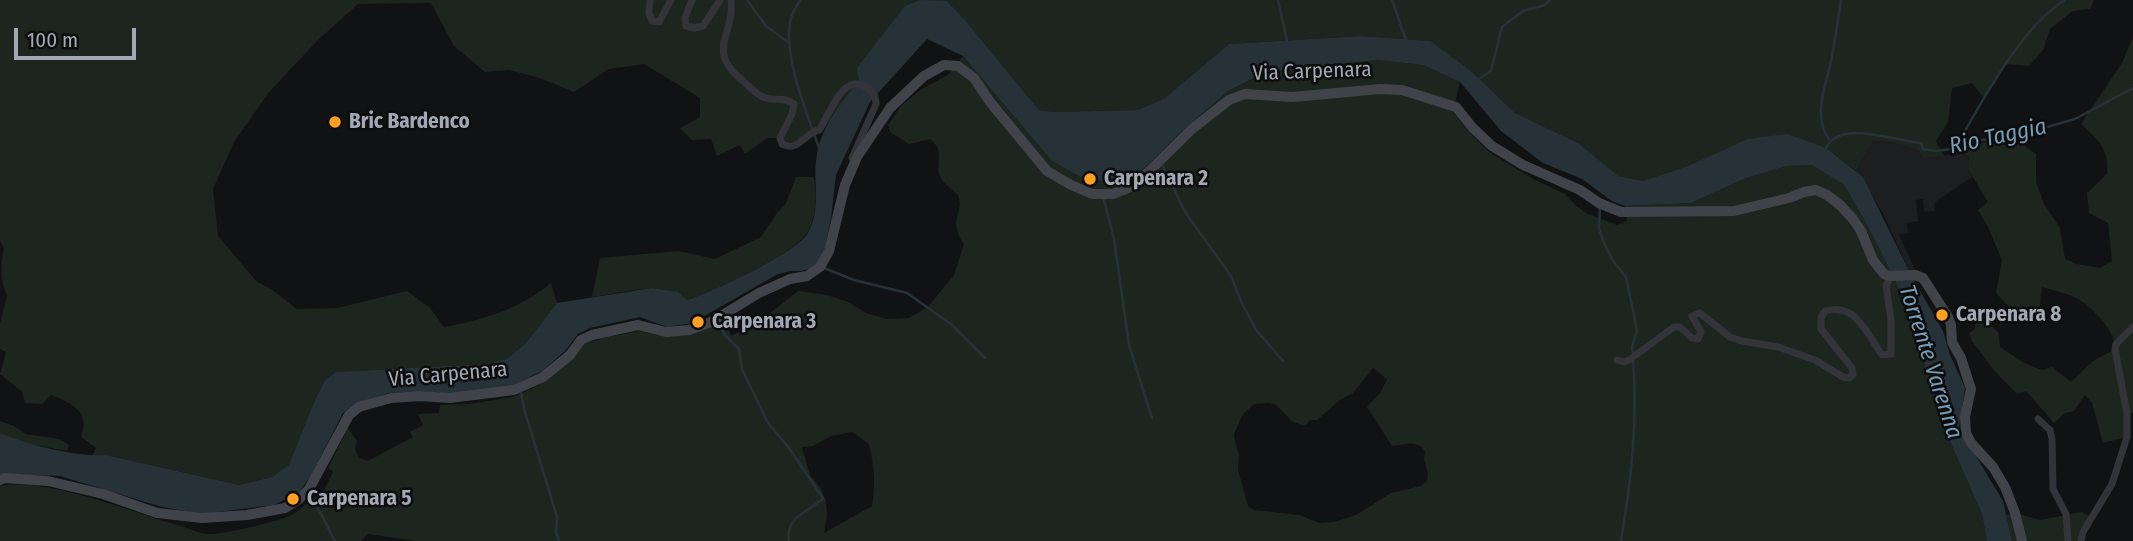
<!DOCTYPE html>
<style>
body{margin:0}
#map{position:relative;width:2133px;height:541px;overflow:hidden;background:#111213;font-family:"Fira Sans Condensed",sans-serif}
canvas{display:block}
.scale{position:absolute;left:14px;top:28px;width:122px;height:32px;box-sizing:border-box;border:4px solid #a2a9b5;border-top:0;padding-left:9px;font-size:21px;line-height:24px;white-space:nowrap;color:#a2a9b5;-webkit-text-stroke:5px #0d0d0e;paint-order:stroke}
</style>
<div id="map">
<canvas width="2133" height="541"></canvas>
<div class="scale">100 m</div>
</div>
<script>
const g = document.querySelector('canvas').getContext('2d');
g.lineJoin = 'round';
function fillPath(path, color) {
  g.fillStyle = color;
  g.fill(path, 'evenodd');
}
function stroke(path, color, width, dash) {
  g.strokeStyle = color;
  g.lineWidth = width;
  g.lineCap = dash ? 'butt' : 'round';
  g.setLineDash(dash || []);
  g.stroke(path);
}
function label(font, color, halo, rows, align = 'center') {
  g.font = font + ' "Fira Sans Condensed",sans-serif';
  g.lineWidth = 5;
  g.setLineDash([]);
  g.textBaseline = 'middle';
  g.strokeStyle = halo;
  g.fillStyle = color;
  for (const [text, x, y, turn = 0] of rows) {
    g.save();
    g.translate(x, y);
    g.rotate((+turn || 0) * Math.PI / 180);
    g.textAlign = isNaN(turn) ? turn : align;
    if (halo) g.strokeText(text, 0, 0);
    g.fillText(text, 0, 0);
    g.restore();
  }
}
const built = new Path2D(`
 M1873 141 1891 142 1918 150 1923 158 1960 153 1969 157 1968 169 1972 177 1935 202 1934 211 1924 212 1923 199 1916 200 1918 221 1907 223 1908 233 1899 235 1916 272 1910 273 1883 213 1856 171Z`);
const green = new Path2D(`
 M0 0H2094L2090 9 2073 11 2050 29 2043 50 2029 66 2005 64 1996 82 1983 97 1972 83 1952 88 1948 122 1936 141 1944 156 1923 158 1918 150 1891 142 1873 141 1856 171 1826 148 1688 166 1643 181 1617 176 1578 143 1515 113 1471 71 1429 41 1361 36 1229 44 1165 98 1138 110 1054 112 1039 110 964 19 947 1 859 80 822 132 819 130 788 147 780 138H767L745 154 740 145 717 156 711 139 692 140 680 128 700 117V98L644 64 609 69 574 92 540 78 509 70 485 72 454 46 431 3 358 4 318 40 269 92 234 142 213 189 218 236 257 282 271 289 297 309 337 308 407 291 430 308 444 327C483 320 520 309 551 283L557 303 526 343 507 359 485 364 336 372 325 380 315 400 290 465 272 477 239 485 106 455 92 456 96 448 81 437C91 412 72 403 51 395L42 404 25 403 22 392 0 374 6 352 0 349V323L7 296C0 280 0 266 4 248L0 241Z
 M2133 37V413L2127 414V437L2103 443 2092 403 2085 395 2074 411 2065 413 2054 423 2026 391 2017 394 1993 369 1972 341 1969 333 1974 330 1976 323 1984 319 1998 332 2000 347 2024 363 2042 370 2052 367 2071 382 2093 361 2115 349C2116 333 2097 313 2084 303 2073 294 2056 291 2042 287L2039 313 2012 310 1996 293 2002 260 1988 227 1978 210 1988 202 1968 169 1969 157 1965 155V145L1994 141 2021 143 2036 154V182L2044 204 2060 228 2065 259 2077 264 2100 268 2112 261 2108 223 2089 213 2087 193 2107 174C2109 149 2099 140 2081 124L2122 63Z
 M963 56 1051 160 1144 168 1181 132 1228 91 1267 72 1377 60 1423 65 1460 82 1453 112 1468 131 1489 152 1535 180 1565 194 1576 206 1588 214 1617 225 1627 221 1625 206 1691 203 1746 178 1787 166 1812 165 1844 185 1866 223 1895 280 1918 340 1928 378 1945 412V430L1982 514 1987 541H418L368 534 361 541H0V486C47 477 130 512 177 525 187 527 199 534 208 534 222 535 280 521 292 515 303 509 310 497 322 494L333 472 328 468 348 428 357 441 355 449 359 458 368 461 413 437 410 432 423 425 418 414 439 413 440 405 470 404 513 397 533 388 553 375 586 343 607 337 640 331 657 335 724 316 731 336 760 321 798 291 827 295 848 302 866 313 887 319 909 318 928 307 954 275 964 244C960 239 956 231 956 224 956 215 963 205 958 196 954 190 946 186 942 180 933 165 947 152 930 139L909 144 890 132 888 125 901 106 919 91 949 74ZM1373 368 1387 379 1381 392 1367 407 1392 446C1406 445 1415 439 1425 451L1424 459 1428 474 1427 481 1421 486 1391 493 1356 515 1334 522 1319 523 1299 515 1254 510 1248 506 1238 470 1239 455 1235 441 1234 434 1243 414 1254 404 1269 403 1276 405 1292 421 1299 424 1306 425 1310 420H1317L1340 400 1353 393ZM852 432 869 444C874 466 876 483 872 506L824 533 827 516 826 501 820 487 810 475 802 447 813 446 831 436Z
 M796 177H814C816 195 817 213 809 230 797 254 714 291 687 300 662 279 622 293 592 297L600 258 678 251 715 259 761 237 777 213 786 203Z
 M0 421 14 426 26 434 59 439 69 445 67 451 25 443 0 433Z
 M2082 512 2092 517 2081 541H2012L2006 515 2015 513 2040 520Z`);
const water = new Path2D(`
 M920 0 947 1 964 19 1039 110 1054 112 1138 110 1165 98 1229 44 1361 36 1430 41 1471 71 1515 113 1578 143 1618 176 1643 181 1688 166 1748 139 1787 134 1826 148 1863 177 1910 273 1943 331 1950 355 1965 388 1959 428 2003 501 2012 541H1987L1982 514 1945 430V412L1928 378 1918 340 1895 280 1866 223 1844 185 1812 165 1787 166 1746 178 1691 203 1625 206 1612 201 1582 179 1543 163 1501 131 1460 82 1423 65 1377 60 1266 72 1228 91 1181 132 1144 168 1129 177 1101 181 1081 177 1051 160 963 56 927 39 870 102 836 175 831 218 824 252 817 264 809 269 802 271H790L776 275 692 323 667 327 640 317 590 328 578 334 565 351 542 371 510 387 454 394 421 391 389 393 355 404 343 413 310 477 298 493 274 505 201 514 162 507 60 476 0 474V433C31 445 73 457 106 455L239 485 272 477 289 465 315 400 325 380 336 372 485 364 507 359 526 343 557 303 652 288 678 292 687 300C712 292 795 254 808 233 822 208 812 180 817 154 822 125 842 103 859 80L857 68 905 6Z`);
const stream = new Path2D(`
 M747 0 766 26 788 42
 M800 0C797 5 794 10 792 15 780 50 807 113 819 148
 M1278 0 1287 41
 M1392 0 1406 40
 M1479 79 1491 71 1502 27 1523 11 1545 5 1550 0
 M1829 139C1811 114 1828 82 1832 55 1836 36 1838 18 1841 0
 M1957 145C1982 101 2022 26 2065 0
 M1826 148C1838 119 1896 141 1921 143L1923 149 1937 151 1951 149 1976 140H1996L2016 136 2075 119 2133 88
 M1161 162 1185 212 1231 276 1242 304 1257 331 1283 361
 M1103 196 1114 239 1129 345 1152 418
 M1600 208 1599 228 1603 241 1613 261 1626 277 1637 330 1632 347 1633 353
 M824 268 854 280 907 293 952 325 985 358
 M719 323 725 335 739 349 742 369 768 423 789 448 823 498C810 512 785 516 789 541
 M520 389 525 412 557 517 556 533 559 541
 M306 498C322 507 326 526 335 541
 M1621 541C1631 481 1638 421 1633 360`);
const street = new Path2D(`
 M650 0 649 13 652 21 659 22 671 0
 M692 0 685 18 686 26 695 28 703 26 720 0
 M731 0C735 35 705 50 742 80 748 85 756 94 763 97 774 102 784 96 794 104L792 114 780 138 782 144C798 153 804 133 819 130 829 116 842 74 864 86 872 90 876 95 876 104L852 158
 M1617 360 1624 362 1629 360 1674 327H1680L1692 338 1698 339 1701 332 1692 316 1700 313 1730 337 1742 341 1778 347 1815 360 1843 377 1849 378 1853 375 1852 368 1821 329V318L1825 311C1856 302 1867 334 1882 355L1891 354V320L1886 285 1888 282
 M2038 419 2050 430 2052 439 2053 489 2066 514 2068 541
 M2081 541 2083 532 2112 484 2127 437V414L2115 349 2116 344 2133 327`);
const secondary = new Path2D(`
 M0 480 4 478 48 481 103 494 157 513 202 518 247 515 285 508 298 500 309 489 349 415 359 407 391 398 420 396 450 398 514 390 543 377 570 355 581 340 592 335 638 325 666 332 689 330 711 322 759 293 790 279 807 276 820 267 829 251 845 185 857 157 890 108 924 76 944 65 958 66 974 78 990 102 1047 171 1071 185 1092 194H1113L1135 185 1192 129 1229 100 1245 94 1293 97 1380 89 1402 90 1456 107 1472 127 1492 146 1523 165 1580 190 1599 203 1621 212 1734 211 1789 198 1804 192 1816 190 1827 195 1840 205 1853 219 1861 231 1873 260 1884 274 1889 276 1915 275 1923 278 1948 317 1951 325 1952 342 1961 358 1971 389 1965 417 1966 433 1971 443 1993 467 2005 487 2015 513 2022 541`);
const markers = [
 [335,122,7,"#ffa01e"],
 [1090,179,7,"#ffa01e"],
 [1942,315,7,"#ffa01e"],
 [698,322,7,"#ffa01e"],
 [293,499,7,"#ffa01e"]
];
const streetNames = [
 ["Via Carpenara",1312,72,-2],
 ["Via Carpenara",448,375,-5]
];
const poiNames = [
 ["Bric Bardenco",349,122],
 ["Carpenara 2",1104,179],
 ["Carpenara 8",1956,315],
 ["Carpenara 3",712,322],
 ["Carpenara 5",307,499]
];
const waterNames = [
 ["Rio Taggia",1998,137,-12],
 ["Torrente Varenna",1930,362,72]
];
fillPath(built, '#1d1e20');
fillPath(green, '#1d261e');
fillPath(water, '#273238');
stroke(stream, '#273238', 2.5);
stroke(street, '#323439', 7);
stroke(secondary, '#404349', 10);
for (const [x, y, r, color] of markers) {
  const dot = new Path2D();
  dot.arc(x, y, r, 0, 2 * Math.PI);
  g.fillStyle = color;
  g.fill(dot);
  stroke(dot, '#0d0d0e', 2.5);
}
label('21px', '#a2a9b5', '#0d0d0e', streetNames);
label('bold 21px', '#a2a9b5', '#0d0d0e', poiNames, 'left');
label('italic 23px', '#759cb4', '#0d0d0e', waterNames);
</script>
